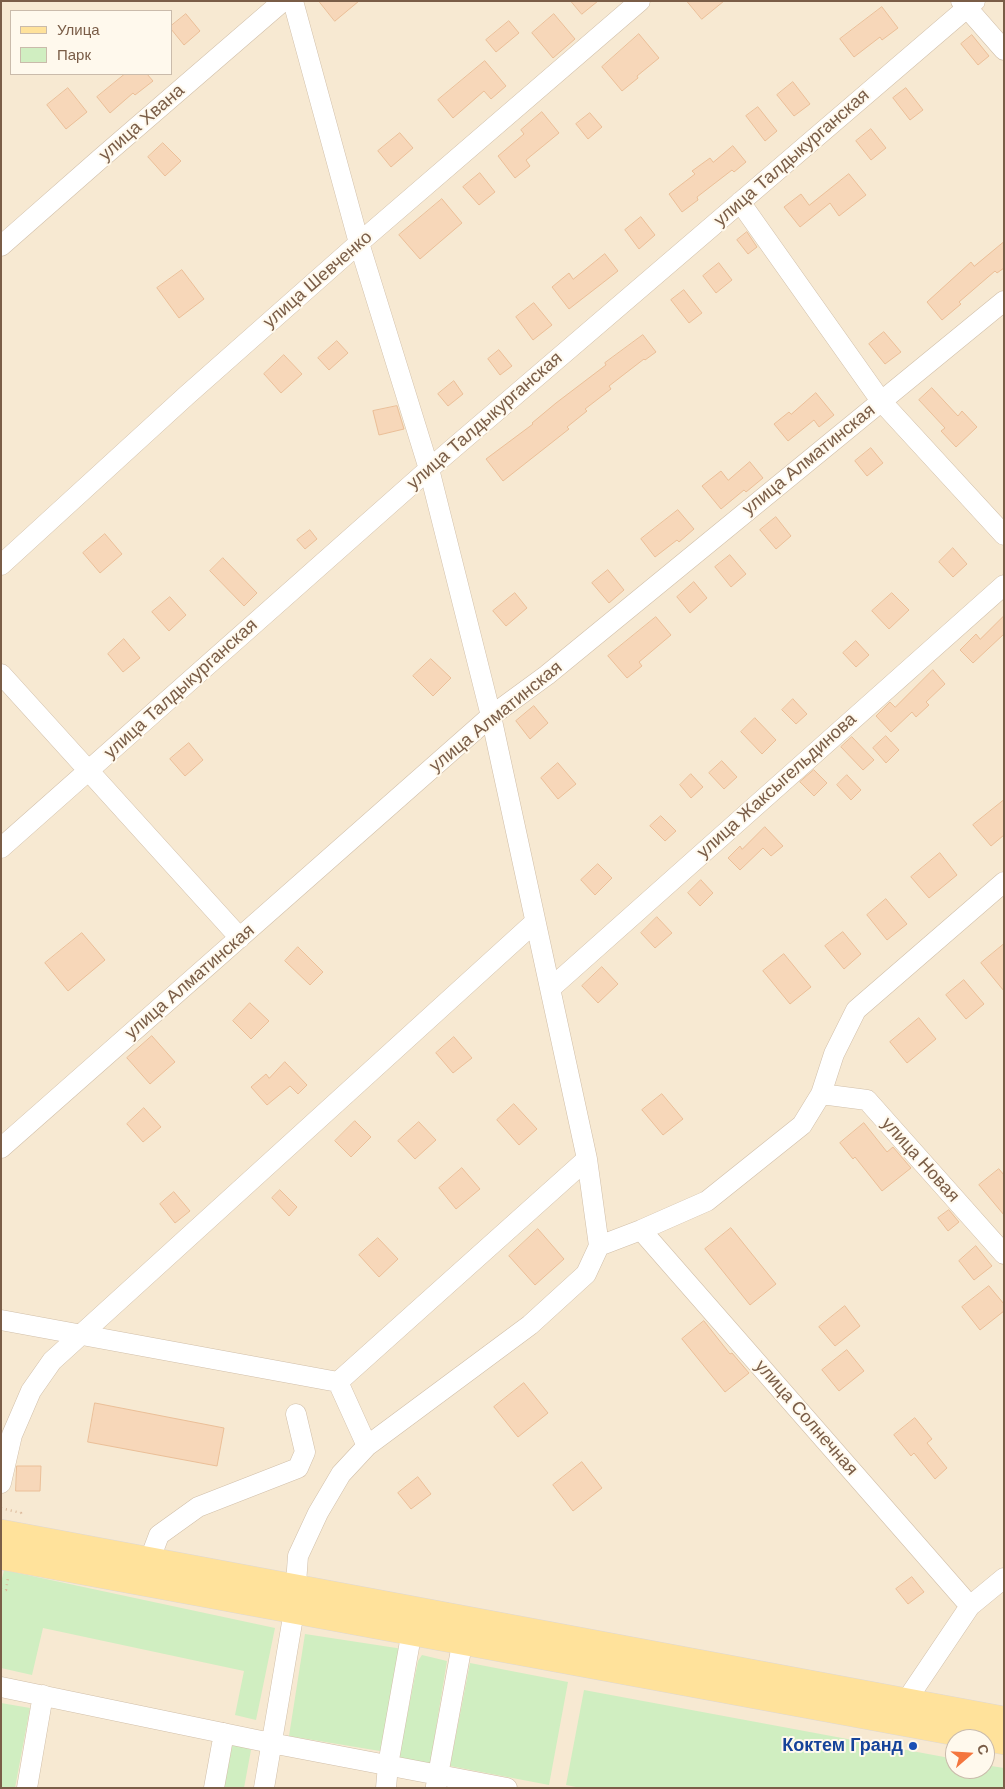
<!DOCTYPE html>
<meta charset="utf-8">
<style>
body{margin:0}
#map{position:relative;width:1005px;height:1789px;overflow:hidden;background:#fef7e5;font-family:Arial,sans-serif}
canvas{display:block}
.frame{position:absolute;inset:0;border:2px solid #7a5d47;pointer-events:none}
.legend{position:absolute;left:10px;top:10px;width:162px;height:65px;box-sizing:border-box;background:#fff9ed;border:1px solid #cabbab;margin:0;padding:6px 9px;list-style:none;font-size:15px;color:#7a5d47}
.legend li{display:flex;align-items:center;gap:10px;height:25px}
.legend b{width:25px;border:1px solid #cabbab}
.north{position:absolute;left:945px;top:1729px;width:50px;height:50px;box-sizing:border-box;background:#fff9ed;border:1px solid #cabbab;border-radius:50%;rotate:71deg;font-size:14px;font-weight:700;line-height:20px;text-align:center;color:#7a5d47}
.north::after{content:'';display:block;margin:auto;width:18px;height:22px;background:#f4763e;clip-path:polygon(50% 0,100% 100%,50% 72%,0 100%)}
</style>
<div id="map">
<canvas width="1005" height="1789"></canvas>
<div class="frame"></div>
<ul class="legend">
<li><b style="height:6px;background:#ffe29b"></b>Улица</li>
<li><b style="height:14px;background:#d0eec1"></b>Парк</li>
</ul>
<div class="north">С</div>
</div>
<script>
const g = document.querySelector('canvas').getContext('2d');
g.lineJoin = 'round';
function fillPath(path, color) {
  g.fillStyle = color;
  g.fill(path, 'evenodd');
}
function stroke(path, color, width, dash) {
  g.strokeStyle = color;
  g.lineWidth = width;
  g.lineCap = dash ? 'butt' : 'round';
  g.setLineDash(dash || []);
  g.stroke(path);
}
function label(font, color, halo, rows, align = 'center') {
  g.font = font + ' Arial,sans-serif';
  g.lineWidth = 4;
  g.setLineDash([]);
  g.textBaseline = 'middle';
  g.strokeStyle = halo;
  g.fillStyle = color;
  for (const [text, x, y, turn = 0] of rows) {
    g.save();
    g.translate(x, y);
    g.rotate((+turn || 0) * Math.PI / 180);
    g.textAlign = isNaN(turn) ? turn : align;
    if (halo) g.strokeText(text, 0, 0);
    g.fillText(text, 0, 0);
    g.restore();
  }
}
const residential = new Path2D(`
 M1 1H1004V1788H1ZM11 11H171V74H11ZM955 1739H985V1769H955Z`);
const green = new Path2D(`
 M4 1570 275 1628 256 1720 235 1715 244 1671 43 1628 32 1675 1 1668V1583Z
 M305 1634 403 1649 386 1752 289 1736Z
 M422 1655 447 1661 430 1765 398 1761 418 1661Z
 M470 1663 568 1682 549 1785 450 1766Z
 M584 1690 955 1759V1769H985V1765L1004 1768V1788H581L566 1785Z
 M1 1703 30 1708 15 1788H1Z
 M233 1742 251 1750 244 1788H224Z`);
const building = new Path2D(`
 M319 1H359L335 21Z
 M571 1H598L582 14Z
 M687 1H724L702 19Z
 M882 7 898 28 882 40 880 37 854 57 840 39Z
 M186 14 200 31 184 45 171 29V26Z
 M554 14 575 39 553 58 532 33Z
 M509 21 519 33 496 52 486 40Z
 M639 34 659 58 637 76 638 78 622 91 602 67Z
 M972 35 989 56 978 65 961 44Z
 M485 61 506 86 491 99 484 91 453 118 438 100Z
 M125 74H147L153 81 135 95 133 93 110 113 97 97Z
 M793 82 810 104 794 116 777 95Z
 M68 88 87 112 66 129 47 105Z
 M906 88 923 110 910 120 893 98Z
 M758 107 777 131 765 141 746 116Z
 M542 112 559 133 526 160 530 166 515 178 498 156 524 134 521 130Z
 M590 113 602 127 588 139 576 124Z
 M871 129 886 148 871 160 856 141Z
 M400 133 413 148 391 167 378 151Z
 M163 143 181 161 165 176 148 157Z
 M733 146 746 162 734 172 732 170 697 197 698 200 682 212 669 194 695 174 692 171 710 158 713 162Z
 M480 173 495 192 479 205 463 187Z
 M849 174 866 195 839 216 830 203 800 227 784 207 801 194 809 205Z
 M442 199 462 223 420 259 399 235Z
 M641 217 655 235 639 249 625 230Z
 M747 232 757 247 748 254 737 240Z
 M1004 242V268L997 273 995 271 959 302 961 304 942 320 927 302 971 262 974 266Z
 M605 254 618 271 569 309 552 287 569 273 573 279Z
 M719 263 732 280 716 293 703 276Z
 M182 270 204 299 179 318 157 288Z
 M684 290 702 313 689 323 671 300Z
 M534 303 552 325 533 340 516 317Z
 M884 332 901 352 885 364 869 344Z
 M643 335 656 352 645 360 644 359 609 386 611 389 585 409 587 411 567 427 569 429 503 481 486 459 533 424 532 423 556 403 606 365 605 363Z
 M337 341 348 353 329 370 318 358Z
 M499 350 512 366 500 375 488 359Z
 M284 355 302 374 281 393 264 374Z
 M454 381 463 394 448 406 438 394Z
 M932 388 958 416 962 411 977 427 956 447 941 431 945 428 919 400Z
 M816 393 834 415 819 427 814 420 788 441 774 424 789 412 791 414Z
 M397 406 404 429 379 435 373 411Z
 M871 448 883 463 867 476 855 461Z
 M750 462 763 478 746 492 744 490 721 509 702 486 721 471 728 480Z
 M678 510 694 529 679 542 677 540 655 557 641 539Z
 M776 517 791 536 776 549 760 530Z
 M310 530 317 539 305 549 297 540Z
 M105 534 122 554 100 573 83 553Z
 M953 548 967 564 953 577 939 562Z
 M730 555 746 574 731 587 715 567Z
 M223 558 257 593 244 606 210 571Z
 M608 570 624 590 609 603 592 583Z
 M694 582 707 598 690 613 677 597Z
 M515 593 527 608 506 626 493 611Z
 M892 593 909 610 889 629 872 611Z
 M170 597 186 615 169 631 152 612Z
 M1004 616V634L973 663 960 650 976 634 980 639Z
 M656 617 671 635 639 662 642 666 627 678 608 656Z
 M124 639 140 658 123 672 108 654Z
 M856 641 869 655 856 667 843 653Z
 M431 659 451 678 433 696 413 676Z
 M933 670 945 684 926 702 929 705 916 717 912 712 891 732 876 716 890 702 895 707Z
 M793 699 807 714 796 724 782 710Z
 M534 706 548 723 530 739 516 721Z
 M755 718 776 740 762 754 741 732Z
 M886 736 899 750 886 763 873 748Z
 M852 737 874 760 863 770 841 747Z
 M189 743 203 760 185 776 170 759Z
 M722 761 737 777 724 789 709 773Z
 M558 763 576 784 558 799 541 778Z
 M814 770 827 783 814 796 800 782Z
 M691 774 703 787 691 798 680 785Z
 M847 775 861 790 851 800 837 785Z
 M1004 800V835L991 846 973 825Z
 M661 816 676 831 665 841 650 826Z
 M765 827 783 846 771 856 763 848 740 870 728 858 740 846 742 849Z
 M940 853 957 875 929 898 911 877Z
 M598 864 612 878 595 895 581 880Z
 M701 880 713 893 700 906 688 893Z
 M886 899 907 924 887 940 867 915Z
 M657 917 672 933 655 948 641 933Z
 M843 932 861 954 844 969 825 946Z
 M82 933 105 960 68 991 45 963Z
 M1004 944V991L981 963Z
 M298 947 323 972 310 985 285 961Z
 M784 954 811 987 790 1004 763 971Z
 M602 967 618 984 598 1003 582 986Z
 M964 980 984 1004 966 1019 946 995Z
 M250 1003 269 1021 251 1039 233 1021Z
 M919 1018 936 1039 907 1063 890 1042Z
 M152 1036 175 1062 150 1084 127 1058Z
 M454 1037 472 1058 453 1073 436 1053Z
 M285 1062 307 1085 298 1094 290 1086 267 1105 251 1087 266 1074 269 1078Z
 M662 1094 683 1119 663 1135 642 1110Z
 M514 1104 537 1129 519 1145 497 1120Z
 M144 1108 161 1127 143 1142 127 1124Z
 M355 1121 371 1137 351 1157 335 1141Z
 M419 1122 436 1140 415 1159 398 1141Z
 M864 1123 887 1152 893 1147 911 1168 882 1191 855 1157 853 1159 840 1143Z
 M462 1168 480 1189 456 1209 439 1188Z
 M999 1169 1004 1175V1215L979 1185Z
 M280 1190 297 1207 289 1216 272 1198Z
 M174 1192 190 1211 175 1223 160 1204Z
 M949 1210 959 1222 948 1231 938 1218Z
 M731 1228 776 1284 750 1305 705 1249Z
 M538 1229 564 1259 535 1285 509 1256Z
 M378 1238 398 1259 379 1277 359 1255Z
 M976 1246 992 1266 974 1280 959 1261Z
 M989 1286 1004 1304V1311L980 1330 962 1307Z
 M845 1306 860 1326 835 1346 819 1327Z
 M704 1321 730 1354 732 1353 749 1373 725 1392 682 1339Z
 M847 1350 864 1371 839 1391 822 1370Z
 M524 1383 548 1413 518 1437 494 1407Z
 M95 1403 224 1428 217 1466 88 1442Z
 M915 1418 932 1439 927 1443 947 1468 935 1479 914 1453 911 1456 894 1435Z
 M582 1462 602 1488 573 1511 553 1485Z
 M17 1466H41L40 1491H16Z
 M418 1477 431 1494 411 1509 398 1493Z
 M912 1577 924 1592 908 1604 896 1589Z`);
const path = new Path2D(`
 M1 1508 21 1513 20 1516
 M1 1589 6 1590 8 1578`);
const minor = new Path2D(`
 M961 1 1004 50
 M740 202 881 401 1004 535
 M1 246 100 159 283 1
 M1 565 186 396 359 243 640 1
 M1 674 240 938
 M1 848 429 469 975 1
 M551 988 1004 585
 M821 1094 867 1100 1004 1254
 M1 1148 491 716 547 675 1004 301
 M641 1230 970 1606
 M599 1246 641 1230 707 1201 802 1125 821 1094 834 1054 856 1010 1004 882
 M1 1320 338 1382
 M367 1446 338 1382 587 1159
 M1 1483 12 1435 31 1391 52 1361 535 922
 M150 1559 159 1535 198 1507 298 1468 305 1452 296 1414
 M1 1687 271 1743 507 1788
 M906 1701 970 1606 1004 1578
 M436 1786 465 1628
 M27 1788 43 1695
 M214 1788 224 1733
 M264 1788 294 1611 298 1556 318 1513 341 1474 367 1446 530 1325 586 1274 599 1246 587 1159 491 716 429 469 359 243 293 1
 M386 1788 388 1765 414 1619`);
const major = new Path2D(`
 M1 1532 1004 1719
 M1 1557 1004 1742`);
const markers = [
 [913,1746,5,"#1a4fb4"]
];
const streetNames = [
 ["улица Хвана",142,123,-41],
 ["улица Талдыкурганская",792,158,-41],
 ["улица Шевченко",318,280,-41],
 ["улица Талдыкурганская",485,421,-41],
 ["улица Алматинская",809,460,-39],
 ["улица Талдыкурганская",181,689,-42],
 ["улица Алматинская",496,717,-39],
 ["улица Жаксыгельдинова",777,786,-42],
 ["улица Алматинская",190,982,-41],
 ["улица Новая",920,1160,48],
 ["улица Солнечная",806,1418,49]
];
const transitNames = [
 ["Коктем Гранд",903,1746]
];
fillPath(residential, '#f7e9d2');
fillPath(green, '#d0eec1');
fillPath(building, '#f7d7b9');
stroke(building, '#ebbf98', 1);
stroke(minor, '#d1bfa9', 21);
stroke(major, '#dfd8d3', 26);
stroke(path, '#dcba9c', 2.5, [1, 4]);
stroke(minor, '#fff', 20);
stroke(major, '#ffe29b', 25);
for (const [x, y, r, color] of markers) {
  const dot = new Path2D();
  dot.arc(x, y, r, 0, 2 * Math.PI);
  g.fillStyle = color;
  g.fill(dot);
  stroke(dot, '#fff9ed', 2);
}
label('18px', '#7a5d47', '#fff9ed', streetNames);
label('bold 18px', '#164399', '#fff9ed', transitNames, 'right');
</script>
